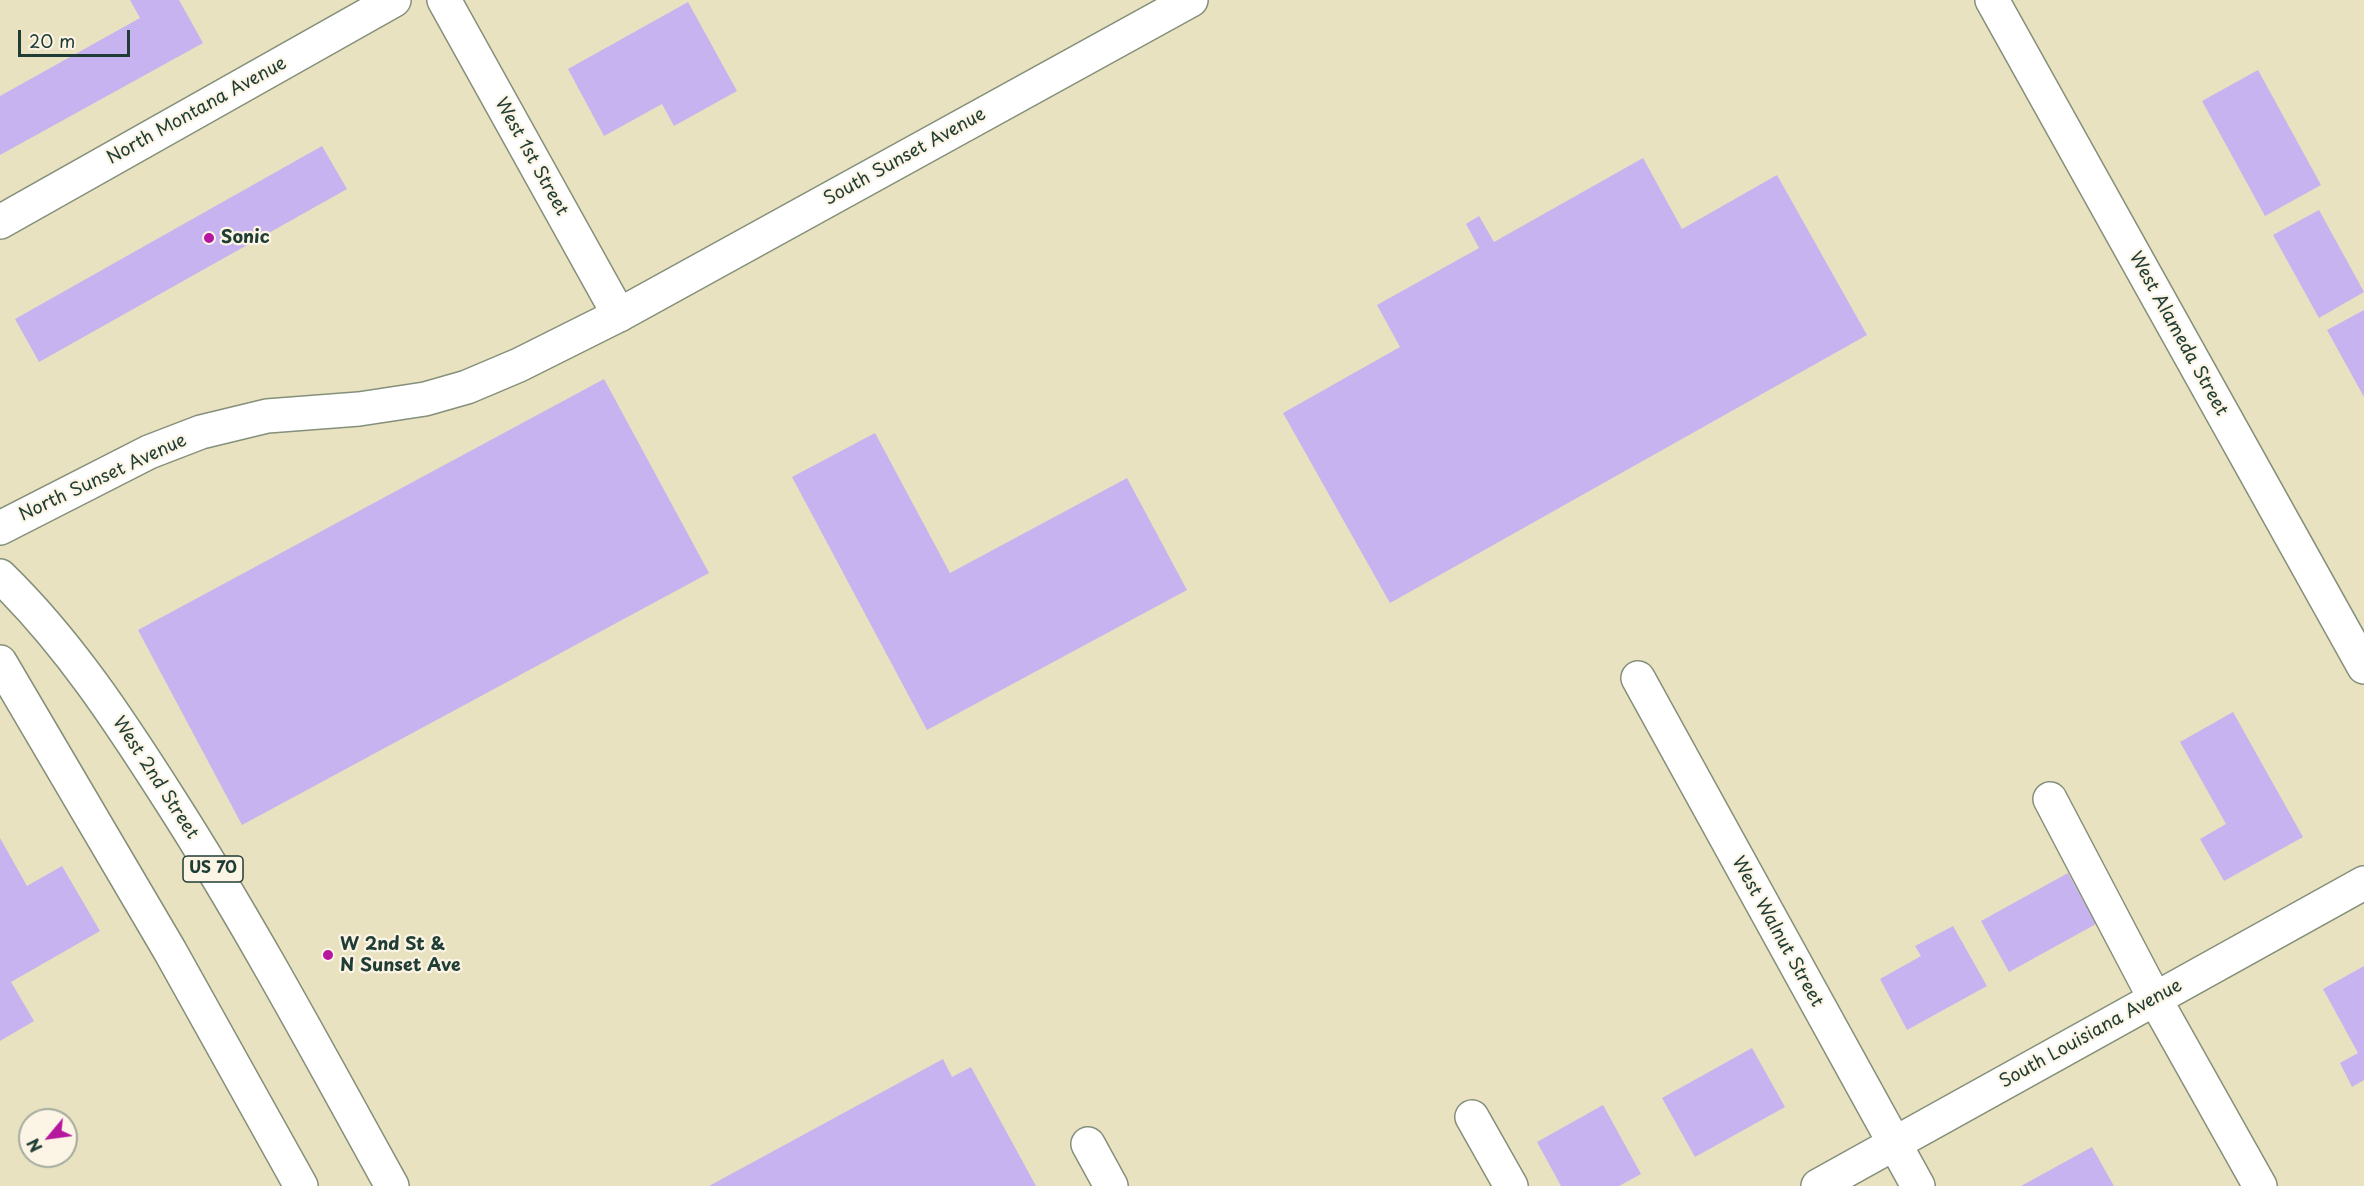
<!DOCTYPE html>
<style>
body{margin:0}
#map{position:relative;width:2364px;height:1186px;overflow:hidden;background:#e9e2c0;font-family:"Playpen Sans",sans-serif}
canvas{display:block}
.north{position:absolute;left:18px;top:1108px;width:60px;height:60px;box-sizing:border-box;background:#fcf5e5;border:2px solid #a4ab9e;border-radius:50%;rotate:241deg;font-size:16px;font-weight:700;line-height:24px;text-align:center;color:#1f3d34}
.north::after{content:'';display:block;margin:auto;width:21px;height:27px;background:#b5179e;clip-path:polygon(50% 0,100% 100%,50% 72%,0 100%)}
.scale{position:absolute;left:18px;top:30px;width:112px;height:27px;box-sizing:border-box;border:3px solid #1f3d34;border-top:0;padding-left:8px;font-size:18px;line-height:21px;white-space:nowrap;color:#1f3d34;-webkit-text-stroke:4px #fcf5e5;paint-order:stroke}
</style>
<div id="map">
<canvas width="2364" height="1186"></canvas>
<div class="north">N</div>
<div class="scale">20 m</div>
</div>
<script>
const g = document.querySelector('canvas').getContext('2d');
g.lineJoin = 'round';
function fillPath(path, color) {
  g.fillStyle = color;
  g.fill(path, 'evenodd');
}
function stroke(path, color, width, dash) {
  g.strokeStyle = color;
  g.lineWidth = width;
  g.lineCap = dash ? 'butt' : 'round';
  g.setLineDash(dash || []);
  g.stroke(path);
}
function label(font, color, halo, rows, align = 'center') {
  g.font = font + ' "Playpen Sans",sans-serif';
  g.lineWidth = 4.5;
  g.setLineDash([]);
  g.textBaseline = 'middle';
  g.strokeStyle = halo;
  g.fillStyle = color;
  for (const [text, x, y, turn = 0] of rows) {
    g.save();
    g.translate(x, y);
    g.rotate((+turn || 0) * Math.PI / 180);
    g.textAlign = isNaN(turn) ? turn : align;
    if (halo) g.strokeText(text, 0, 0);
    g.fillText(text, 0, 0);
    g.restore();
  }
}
const building = new Path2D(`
 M130 0H179L203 43 0 155V96L140 18Z
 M688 2 737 91 674 126 662 104 604 136 568 69Z
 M2258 70 2321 185 2265 216 2202 101Z
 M322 146 347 189 39 362 15 319Z
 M1643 158 1682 229 1777 175 1867 335 1390 603 1283 413 1400 347 1377 305 1479 248 1466 224 1479 216 1494 242Z
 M2319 210 2364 292 2319 318 2273 235Z
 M2364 310V397L2327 330Z
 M604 379 709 573 242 825 138 630Z
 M875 433 950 573 1127 478 1187 590 927 730 792 477Z
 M2233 712 2303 837 2224 881 2200 839 2226 824 2180 742Z
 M0 838 27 886 62 866 100 931 11 982 34 1021 0 1041Z
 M2068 873 2096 924 2009 972 1981 921Z
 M1953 926 1987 986 1907 1030 1880 979 1921 956 1915 946Z
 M2364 966V1080L2352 1087 2340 1063 2358 1053 2323 989Z
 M1752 1048 1785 1107 1695 1157 1662 1098Z
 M943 1059 952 1077 971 1067 1036 1186H709Z
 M1603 1105 1641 1174 1619 1186H1561L1537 1142Z
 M2092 1147 2114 1186H2021Z`);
const minor = new Path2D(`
 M444 0 619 315
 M1992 0 2364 667
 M0 222 394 0
 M1638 678 1918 1186
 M2050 799 2155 999 2260 1186
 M1472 1117 1511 1186
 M1088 1144 1111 1186
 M1818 1186 2364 883`);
const major = new Path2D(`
 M0 528 149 452 201 432 267 416 359 409 425 399 467 387 519 365 619 315 1191 0
 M0 576C68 642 119 720 170 800 250 925 320 1056 392 1186
 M0 662 170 951 301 1186`);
const markers = [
 [209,238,6,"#b5179e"],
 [328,955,6,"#b5179e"]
];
const shields = [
 [213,869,60]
];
const shieldNames = [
 ["US 70",213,869]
];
const streetNames = [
 ["North Montana Avenue",197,111,-29],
 ["West 1st Street",531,157,61],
 ["South Sunset Avenue",905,157,-29],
 ["West Alameda Street",2178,334,61],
 ["North Sunset Avenue",103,478,-25],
 ["West 2nd Street",155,778,57],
 ["West Walnut Street",1777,932,61],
 ["South Louisiana Avenue",2091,1034,-29]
];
const poiNames = [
 ["Sonic",221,238],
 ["W 2nd St &",340,945],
 ["N Sunset Ave",340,966]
];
fillPath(building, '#c7b3ef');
stroke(minor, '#84907a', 36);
stroke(major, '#84907a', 36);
stroke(minor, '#fff', 33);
stroke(major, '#fff', 33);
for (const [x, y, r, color] of markers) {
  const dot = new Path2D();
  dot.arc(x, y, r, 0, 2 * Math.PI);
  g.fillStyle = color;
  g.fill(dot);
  stroke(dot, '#fcf5e5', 2);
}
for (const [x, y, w] of shields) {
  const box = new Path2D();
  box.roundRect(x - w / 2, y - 13, w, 26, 4.5);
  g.fillStyle = '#fcf5e5';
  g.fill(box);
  stroke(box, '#1f3d34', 1.5);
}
label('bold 16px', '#1f3d34', null, shieldNames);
label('18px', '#1f3d34', '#fcf5e5', streetNames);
label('bold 18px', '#1f3d34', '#fcf5e5', poiNames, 'left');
</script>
